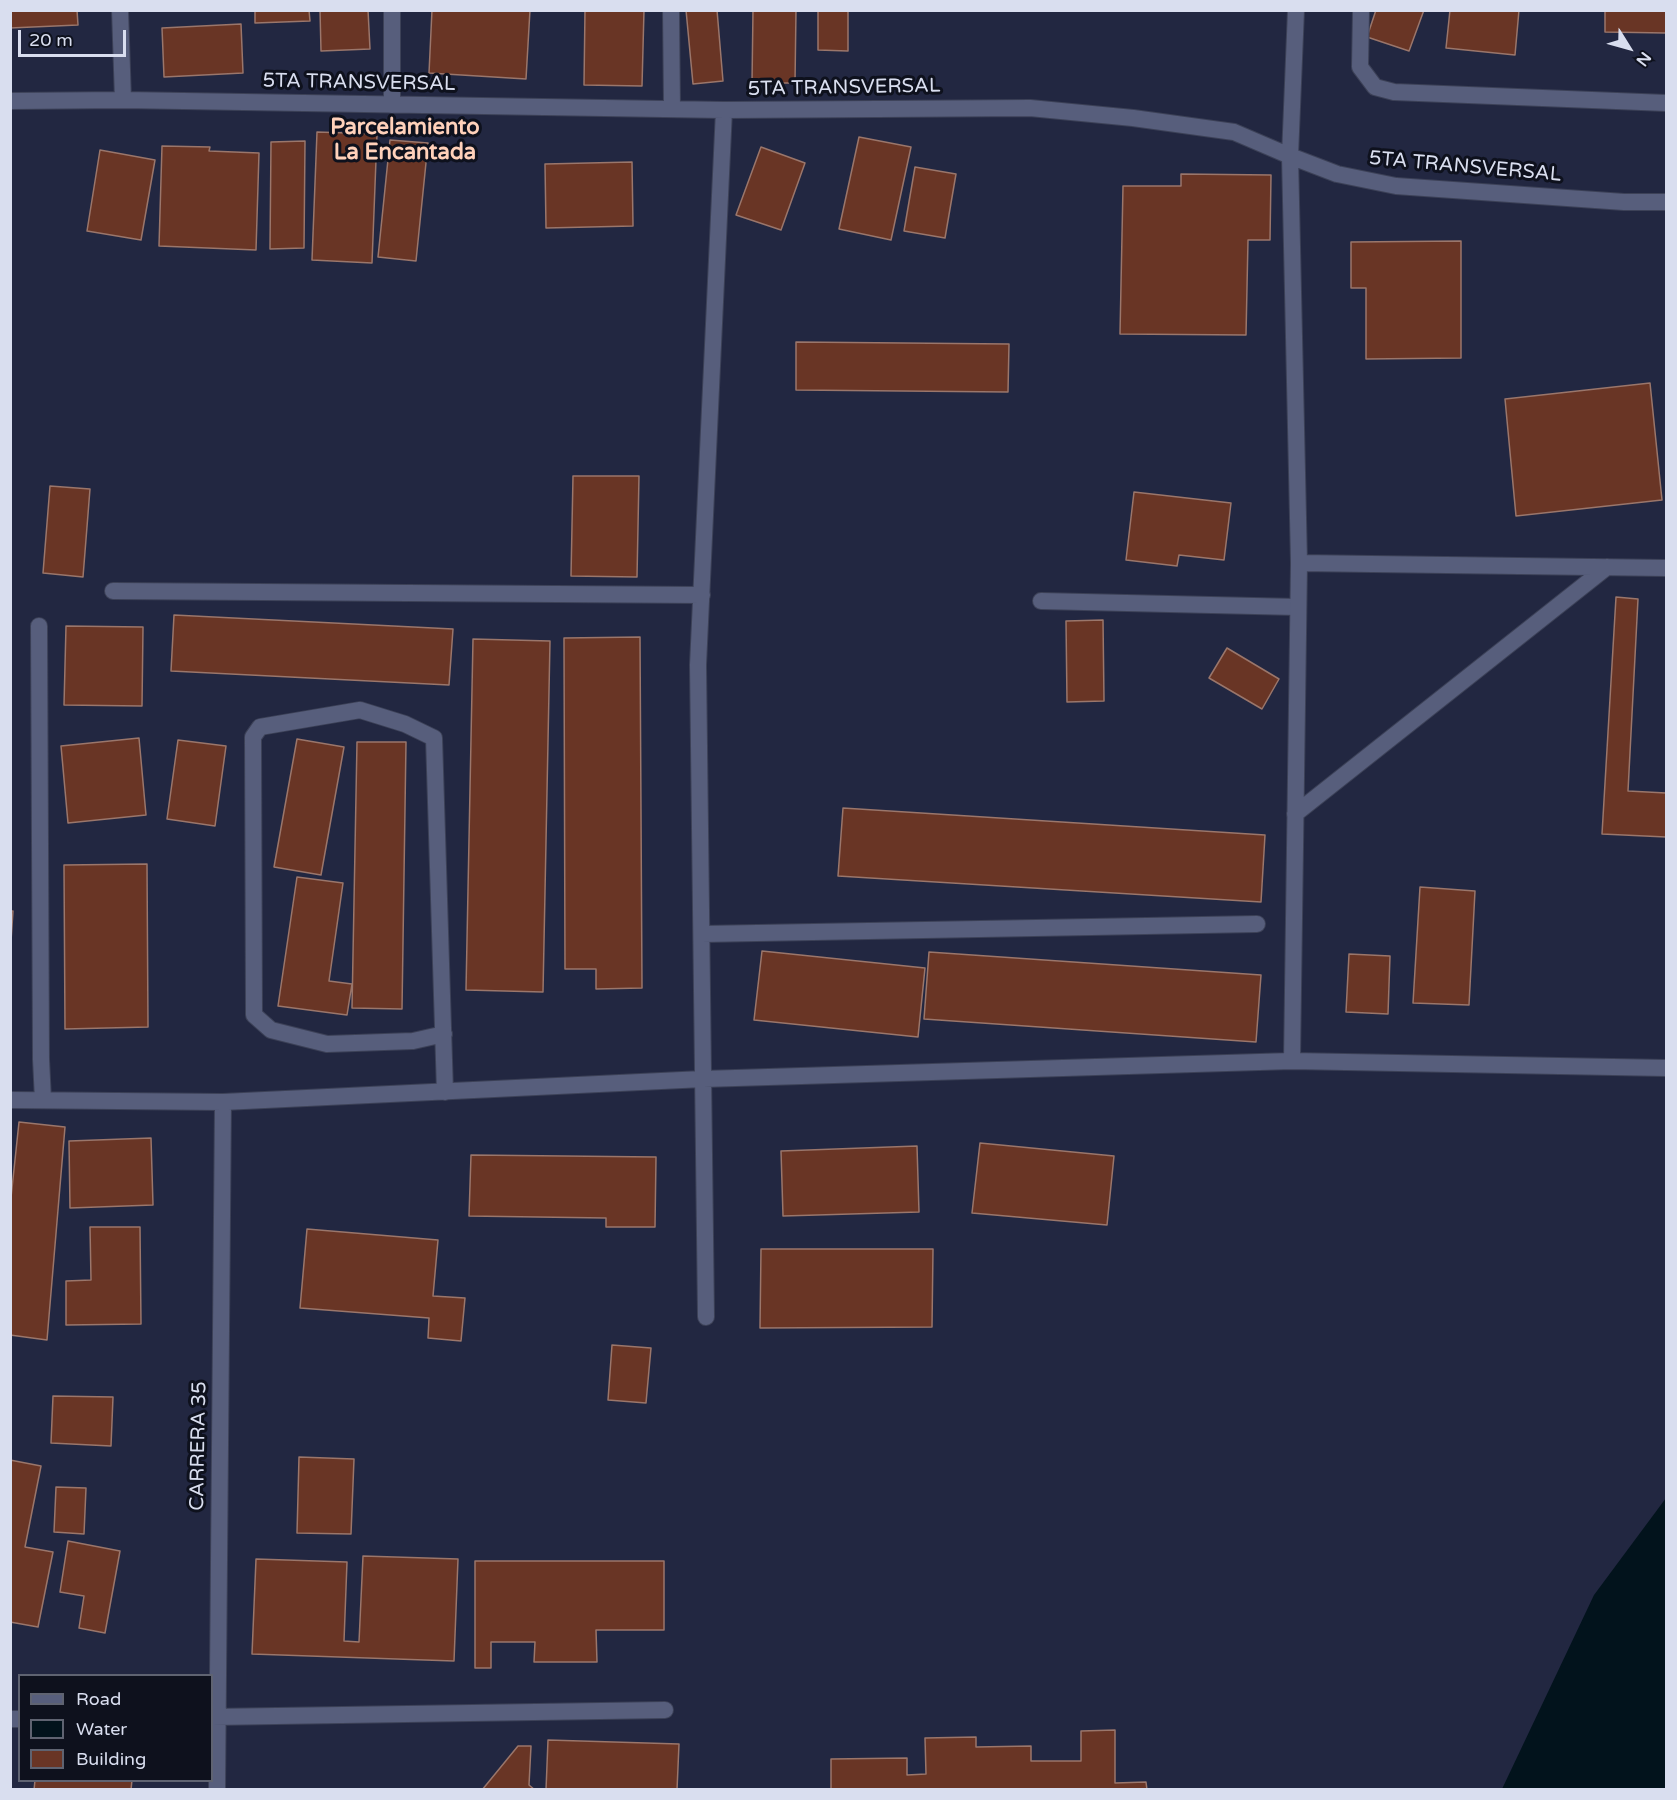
<!DOCTYPE html>
<style>
body{margin:0}
#map{position:relative;width:1677px;height:1800px;overflow:hidden;background:#222741;font-family:"Varela Round",sans-serif}
canvas{display:block}
.frame{position:absolute;inset:0;border:12px solid #d9deef;pointer-events:none}
.legend{position:absolute;left:18px;top:1674px;width:195px;height:108px;box-sizing:border-box;background:#0e111d;border:2px solid #5f6371;margin:0;padding:8px 10px;list-style:none;font-size:18px;color:#d9deef}
.legend li{display:flex;align-items:center;gap:12px;height:30px}
.legend b{width:30px;border:2px solid #5f6371}
.north{position:absolute;left:1599px;top:18px;width:60px;height:60px;-webkit-text-stroke:4px #0e111d;paint-order:stroke;rotate:127deg;font-size:16px;font-weight:700;line-height:24px;text-align:center;color:#d9deef}
.north::after{content:'';display:block;margin:auto;width:21px;height:27px;background:#d9deef;clip-path:polygon(50% 0,100% 100%,50% 72%,0 100%)}
.scale{position:absolute;left:18px;top:30px;width:108px;height:27px;box-sizing:border-box;border:3px solid #d9deef;border-top:0;padding-left:8px;font-size:18px;line-height:21px;white-space:nowrap;color:#d9deef;-webkit-text-stroke:4px #0e111d;paint-order:stroke}
</style>
<div id="map">
<canvas width="1677" height="1800"></canvas>
<div class="frame"></div>
<ul class="legend">
<li><b style="height:8px;background:#575e7c"></b>Road</li>
<li><b style="height:16px;background:#02131c"></b>Water</li>
<li><b style="height:16px;background:#693525"></b>Building</li>
</ul>
<div class="north">N</div>
<div class="scale">20 m</div>
</div>
<script>
const g = document.querySelector('canvas').getContext('2d');
g.lineJoin = 'round';
function fillPath(path, color) {
  g.fillStyle = color;
  g.fill(path, 'evenodd');
}
function stroke(path, color, width, dash) {
  g.strokeStyle = color;
  g.lineWidth = width;
  g.lineCap = dash ? 'butt' : 'round';
  g.setLineDash(dash || []);
  g.stroke(path);
}
function label(font, color, halo, rows, align = 'center') {
  g.font = font + ' "Varela Round",sans-serif';
  g.lineWidth = 6;
  g.setLineDash([]);
  g.textBaseline = 'middle';
  g.strokeStyle = halo;
  g.fillStyle = color;
  for (const [text, x, y, turn = 0] of rows) {
    g.save();
    g.translate(x, y);
    g.rotate((+turn || 0) * Math.PI / 180);
    g.textAlign = isNaN(turn) ? turn : align;
    if (halo) g.strokeText(text, 0, 0);
    g.fillText(text, 0, 0);
    g.restore();
  }
}
const water = new Path2D(`
 M1666 1498V1789H1502L1594 1595Z`);
const building = new Path2D(`
 M10 10H77L78 25 10 28Z
 M255 10H309L310 21 255 23Z
 M320 10H368L370 49 321 51Z
 M432 10H530L526 79 429 73Z
 M585 10H644L642 86 584 85Z
 M686 10H717L723 81 693 84Z
 M753 10H796L795 83H752Z
 M818 10H848V51L818 50Z
 M1376 10H1424L1409 51 1367 37Z
 M1450 10H1519L1515 55 1446 48Z
 M1605 10H1666V33L1605 32Z
 M241 24 243 73 164 77 162 28Z
 M317 132 377 134 372 263 312 260Z
 M859 137 911 147 891 240 839 229Z
 M390 140 428 143 416 261 378 257Z
 M305 141 304 248 270 249 271 142Z
 M162 146 210 147 209 151 259 153 256 250 159 246Z
 M761 147 805 163 781 230 736 215Z
 M100 150 155 160 141 240 87 231Z
 M632 162 633 226 546 228 545 164Z
 M915 167 956 174 945 238 904 231Z
 M1181 174 1271 175 1270 240H1248L1246 335 1120 334 1123 186H1181Z
 M1461 241V358L1366 359V288H1351V242Z
 M796 342 1009 344 1008 392 796 390Z
 M1650 383 1662 500 1516 516 1505 399Z
 M573 476H639L637 577 571 576Z
 M50 486 90 489 83 577 43 573Z
 M1134 492 1231 503 1224 560 1179 555 1177 566 1126 560Z
 M1616 597 1638 599 1628 791 1666 793V837L1602 834Z
 M174 615 453 629 449 685 171 671Z
 M1103 620 1104 701 1067 702 1066 621Z
 M66 626 143 627 142 706 64 705Z
 M640 637 642 988 596 989V969H565L564 638Z
 M473 639 550 641 543 992 466 990Z
 M1227 648 1279 679 1262 709 1209 678Z
 M139 738 146 815 68 823 61 746Z
 M297 739 344 747 321 875 274 867Z
 M178 740 226 746 215 826 167 819Z
 M357 742H406L402 1009 352 1008Z
 M843 808 1265 835 1261 902 838 876Z
 M147 864 148 1027 65 1029 64 865Z
 M297 877 343 883 329 981 352 984 347 1015 278 1006Z
 M1420 887 1475 891 1469 1005 1413 1003Z
 M10 911H13L10 956Z
 M762 951 925 968 918 1037 754 1020Z
 M929 952 1261 975 1256 1042 924 1019Z
 M1349 954 1390 956 1388 1014 1346 1012Z
 M19 1122 65 1127 47 1340 10 1335V1207Z
 M151 1138 153 1205 70 1208 69 1141Z
 M980 1143 1114 1156 1107 1225 972 1213Z
 M917 1146 919 1212 783 1216 781 1151Z
 M471 1155 656 1157 655 1227H606V1218L469 1216Z
 M90 1227H140L141 1324 66 1325V1281L91 1280Z
 M307 1229 438 1240 433 1296 465 1298 461 1341 428 1338 429 1318 300 1308Z
 M761 1249H933L932 1327 760 1328Z
 M612 1345 651 1348 646 1403 608 1400Z
 M53 1396 113 1397 111 1446 51 1443Z
 M299 1457 354 1459 351 1534 297 1533Z
 M10 1460 41 1466 25 1547 53 1552 38 1627 10 1622Z
 M56 1487 86 1488 84 1534 54 1532Z
 M68 1541 120 1551 105 1633 79 1628 84 1596 60 1592Z
 M363 1556 458 1559 454 1661 252 1654 256 1559 347 1562 344 1641 359 1642Z
 M475 1561H664V1630H596L597 1662H534L535 1642H491V1668H475Z
 M1115 1730V1783L1146 1782 1147 1790H831V1759L907 1758V1775L926 1774 925 1738 976 1737V1747L1031 1746V1761H1081V1731Z
 M548 1740 679 1744 677 1790H546Z
 M518 1746H531L529 1785 535 1790H482Z
 M35 1780H132L131 1790H34Z`);
const service = new Path2D(`
 M1041 601 1297 607`);
const minor = new Path2D(`
 M120 10 123 100
 M392 10V105
 M671 10 672 109
 M1361 10 1360 67 1375 87 1394 92 1666 103
 M10 101 123 100 724 110 1030 108 1133 118 1234 132 1290 156 1337 174 1396 186 1624 202H1666
 M1299 563 1666 568
 M113 591 702 595
 M39 626 41 1059 43 1100
 M1295 814 1607 567
 M702 934 1257 924
 M444 1034 413 1041 327 1044 271 1030 254 1015 253 737 260 727 360 710 405 724 434 738 445 1092
 M1292 1061 1299 563 1290 156 1296 10
 M10 1100 223 1102 703 1079 1292 1061 1666 1068
 M706 1317 698 665 724 110
 M212 1717 665 1710
 M10 1719H20
 M217 1790 223 1102`);
const streetNames = [
 ["5TA TRANSVERSAL",359,83,1],
 ["5TA TRANSVERSAL",844,88,-1],
 ["5TA TRANSVERSAL",1465,167,5],
 ["CARRERA 35",199,1446,-89]
];
const quarterNames = [
 ["Parcelamiento",405,128],
 ["La Encantada",405,153]
];
fillPath(water, '#02131c');
fillPath(building, '#693525');
stroke(building, '#9a766b', 1.5);
stroke(service, '#3c4157', 18);
stroke(minor, '#3c4157', 18);
stroke(service, '#575e7c', 16);
stroke(minor, '#575e7c', 16);
label('20px', '#d9deef', '#0e111d', streetNames);
label('bold 22px', '#ffd1ba', '#0e111d', quarterNames);
</script>
